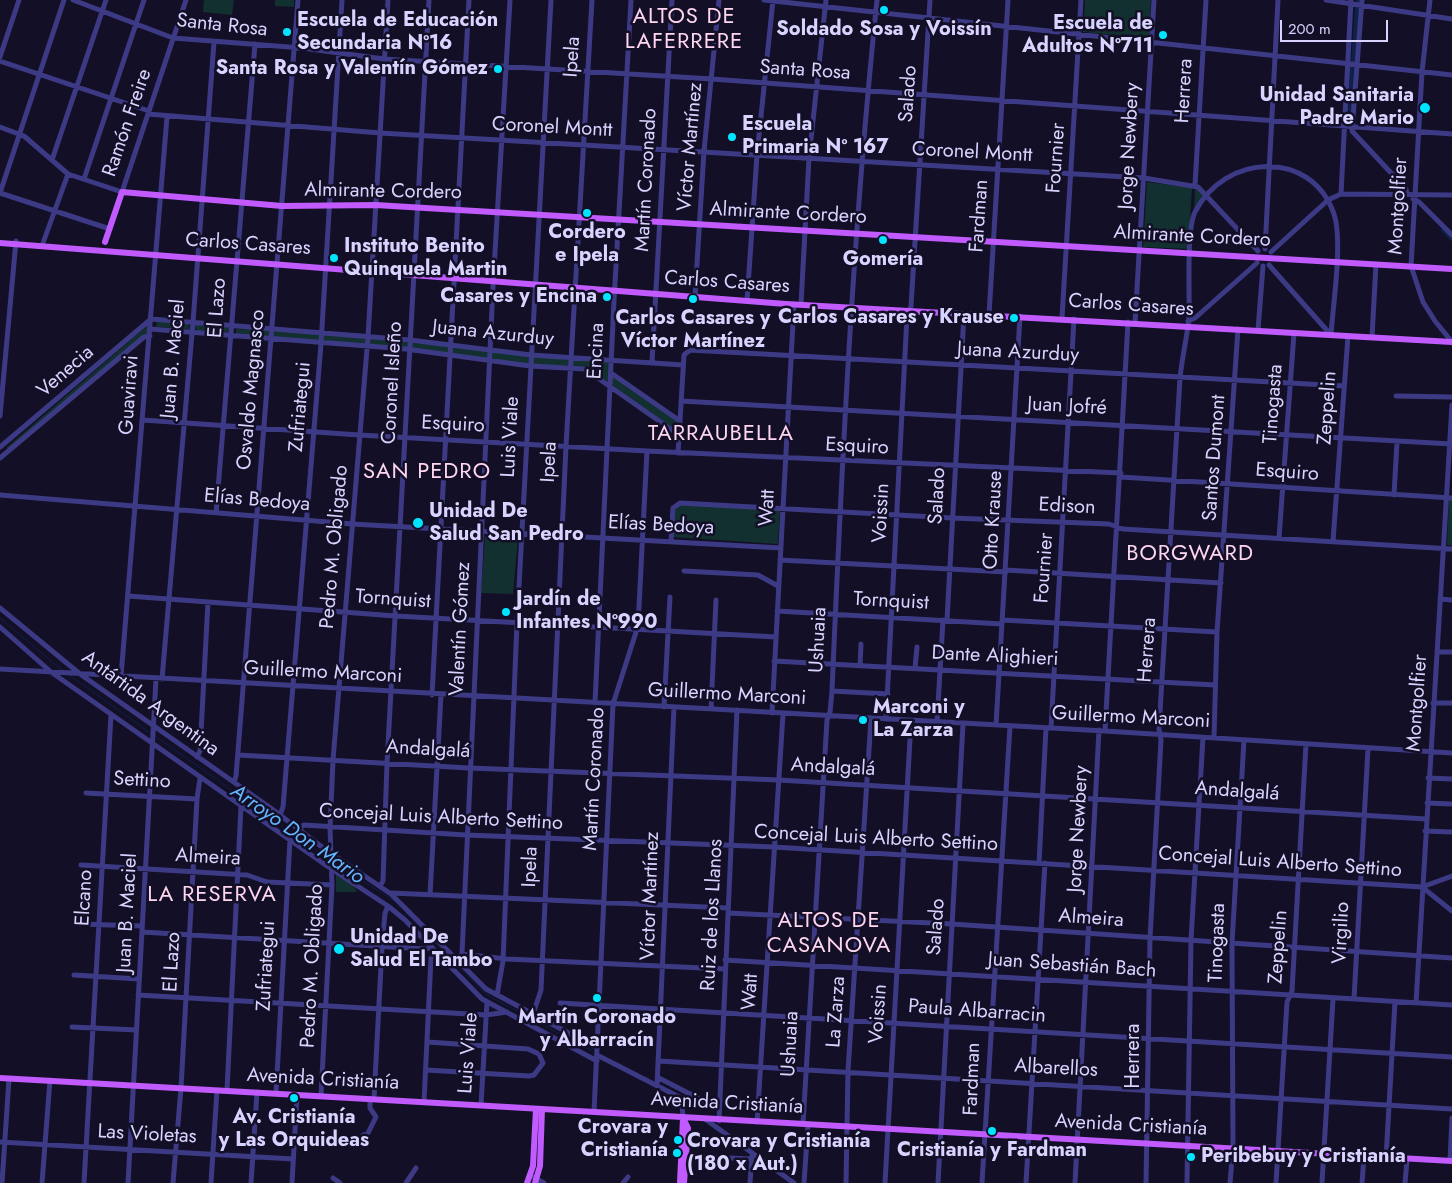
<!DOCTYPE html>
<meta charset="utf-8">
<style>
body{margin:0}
#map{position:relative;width:1452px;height:1183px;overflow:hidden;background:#130f26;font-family:Jost,sans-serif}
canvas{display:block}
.scale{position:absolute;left:1280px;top:20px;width:108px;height:22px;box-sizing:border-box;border:2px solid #d9d4ff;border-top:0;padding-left:6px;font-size:15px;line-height:18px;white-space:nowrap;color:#d9d4ff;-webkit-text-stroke:4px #130f26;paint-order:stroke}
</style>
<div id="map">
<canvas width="1452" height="1183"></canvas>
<div class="scale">200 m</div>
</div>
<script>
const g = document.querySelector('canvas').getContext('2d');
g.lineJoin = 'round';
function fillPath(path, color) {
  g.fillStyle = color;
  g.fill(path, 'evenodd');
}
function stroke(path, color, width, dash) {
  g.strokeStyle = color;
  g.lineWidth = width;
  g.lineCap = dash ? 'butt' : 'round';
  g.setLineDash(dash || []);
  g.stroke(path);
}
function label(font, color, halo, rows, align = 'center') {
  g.font = font + ' Jost,sans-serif';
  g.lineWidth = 5;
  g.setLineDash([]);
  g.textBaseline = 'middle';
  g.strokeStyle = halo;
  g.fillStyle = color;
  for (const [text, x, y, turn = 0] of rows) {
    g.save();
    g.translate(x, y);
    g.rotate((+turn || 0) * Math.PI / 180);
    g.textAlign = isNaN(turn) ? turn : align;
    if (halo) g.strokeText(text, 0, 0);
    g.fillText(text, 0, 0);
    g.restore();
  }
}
const green = new Path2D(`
 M204 0H234L232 15 203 12Z
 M275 0H294V7L275 6Z
 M1085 0H1151L1149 38 1083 32Z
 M1147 182 1192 188 1188 249 1143 247Z
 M1195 187 1203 195 1194 212Z
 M157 321 188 324 190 329 156 327Z
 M148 325 149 331 9 449 6 448Z
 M197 325 229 328 230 329 228 332 197 331 195 327Z
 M236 329 274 330 610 361 611 373 680 421 679 433 586 366 531 365 236 333Z
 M1449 499H1452V545H1447Z
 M681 504 780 511 778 544 672 537 674 510Z
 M485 536 518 538 513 594 481 593Z
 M336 873 353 885 357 892H336Z`);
const stream = new Path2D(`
 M0 618 62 670
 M69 675 152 734
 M155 736 329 859
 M332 862 396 902
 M406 913 487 995 592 1051`);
const canal = new Path2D(`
 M1358 2V0
 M1353 61 1357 8
 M1350 121 1352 68
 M1443 230 1452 239`);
const minor = new Path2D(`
 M64 0 0 193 110 229
 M73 0 173 38 302 48 384 59 712 79 1452 134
 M764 0 1452 75
 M1326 0 1452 19
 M1362 0 1352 131 1406 189 1407 194
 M1430 0 1422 72 1411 266 1423 302 1435 321 1452 342
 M0 57 19 0
 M0 61 149 111
 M148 114 380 133 1144 178 1198 187 1258 251
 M0 127 24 136 68 174 122 192 186 0
 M52 160 106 0
 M84 179 144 0
 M1195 185 1206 0
 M1341 194 1452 195
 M1413 199 1419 202 1452 235
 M43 243 68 174
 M1265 249 1278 0
 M1271 252 1328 200 1341 194 1351 0
 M1269 265 1331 335
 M695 296 704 151 719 0
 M747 301 757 155 773 0
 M801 304 809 158 826 0
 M989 315 1008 0
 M1062 318 1081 0
 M1188 321 1195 318 1257 263
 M1135 323 1154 0
 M150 329 406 349 530 366 585 369 679 435
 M1258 330 1263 266
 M1372 337 1376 264
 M652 362 672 0
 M611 373 680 421
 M1396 396 1452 397
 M681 401 1452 444
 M0 416 16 241
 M143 420 359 435 647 451 1121 473
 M0 447 151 319 410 340 531 355 683 365
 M678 453 684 355 690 350 1344 386
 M0 458 144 337 150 336
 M1121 477 1452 498
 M0 495 352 524 781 548
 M1394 495 1397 442
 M216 513 255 44
 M1279 538 1294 333
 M671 541 673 508 680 503 952 518 1109 524 1123 529 1452 549
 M1333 541 1348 336
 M780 560 1006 572
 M1006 570 1221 583
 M684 571 758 575 778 586
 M128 596 396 616 776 637
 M1440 599 1452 600
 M0 608 80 674 272 809 322 847 391 894 486 989 593 1046 598 1047
 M777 611 1002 624
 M947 620 964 314
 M1003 620 1217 632
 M0 627 51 672 327 866 388 906 405 920 482 999 597 1061
 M1437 652H1452
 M774 661 1215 685
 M860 666 861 644
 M915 668 917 647
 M0 669 1105 731 1452 753
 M121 676 167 117
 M162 679 193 322 214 42
 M832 691 888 694
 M432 695 469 0
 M595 703 614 301 631 0
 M1433 703H1452
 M664 707 670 597
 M711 709 716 600
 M772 713 794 304
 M886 719 907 316 911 306 930 0
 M937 722 943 620
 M996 725 1020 316
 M1051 728 1074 319
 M1105 731 1128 322
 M1214 737 1217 632 1238 329
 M238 755 469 768 779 780 1426 819
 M197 757 200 751 208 602
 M1428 778 1452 779
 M234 782 236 776 298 0
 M86 793 197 799
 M1427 803 1452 804
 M280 815 283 807 321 344 342 0
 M297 829 304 825 466 835 774 847 1422 887 1452 876
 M1425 831 1452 832
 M1039 863 1046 728
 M81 865 247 875 267 882 332 885
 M380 886 383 881 387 763 429 0
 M1422 887 1452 911
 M391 893 728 908
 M430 895 441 695
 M728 913 952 924 1452 958
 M79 924 142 926
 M142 932 425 949 431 948
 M462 954 507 959 725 969
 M458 959 462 954 493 286 510 0
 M725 960 1452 1005
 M74 975 139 979
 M138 995 486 1015 507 1012
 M497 995 503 961 517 623 551 0
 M1354 999 1368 749
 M560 1003 1452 1057
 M1416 1003 1452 405
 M533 1014 541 990 566 446 592 0
 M72 1027 136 1030
 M597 1055 679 1097 682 1102 683 1118
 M659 1061 1452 1109
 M426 1070 529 1076 534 1075 543 1063 539 1054 528 1049 428 1042
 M659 1078 719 1109
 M657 1086 674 707
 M227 1090 241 806
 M276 1093 290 840
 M321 1096 332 885 330 828 333 760 368 337 388 0
 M374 1099 382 947 385 913 388 906
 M424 1102 431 958 435 953
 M481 1105 487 1002
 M594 1112 613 704 638 626 647 451
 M705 1119 794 1183
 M719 1121 737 710
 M757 1122 783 714
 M803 1124 827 720 830 712 832 691C842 460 853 230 877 0
 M363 1135 368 1133 376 1117 370 1108V1099
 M0 1142 293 1159
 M686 1156 751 1159
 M1386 1158 1395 1002
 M1450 1161 1452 1118
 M531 1176 544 1183
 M333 1178 340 1183
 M2 1183 9 1079
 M42 1183 50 1080
 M84 1183 111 715
 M128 1183 156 679
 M173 1183 181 1088 197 799 200 778
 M211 1183 217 1090
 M251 1183 257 1092
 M292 1183 297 1095
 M406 1183 416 1168
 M623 1183 628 1177
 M750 1183 752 1156
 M804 1183 808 1125
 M846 1183 848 1071 871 719
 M885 1183 911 721
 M938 1183 963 724
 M982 1183 1010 726
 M1026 1183 1045 863
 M1075 1183 1099 730
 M1146 1183 1150 938 1161 740 1159 729 1180 378C1182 358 1187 337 1189 318 1190 294 1186 230 1195 212 1224 154 1311 148 1334 214 1343 241 1333 304 1331 335
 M1187 1183 1191 940 1203 737
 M1230 1183 1233 1147 1232 943 1244 740
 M1276 1183 1287 1002 1292 991 1306 744
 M1322 1183 1333 999
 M1362 1183 1364 1157
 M1405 1183 1407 1160`);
const major = new Path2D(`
 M105 242 122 192 282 206 376 205 425 208 1452 269
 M0 243 786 304 1452 342
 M0 1078 1452 1161
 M683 1118 688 1128 684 1183
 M527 1183 533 1166 536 1109
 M535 1183 540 1166 542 1109
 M680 1183 683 1118`);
const markers = [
 [884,10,5,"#00e5ff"],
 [287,32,5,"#00e5ff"],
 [1163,35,5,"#00e5ff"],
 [498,69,5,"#00e5ff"],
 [1425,108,6,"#00e5ff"],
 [732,137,5,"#00e5ff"],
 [587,213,5,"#00e5ff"],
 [883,240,5,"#00e5ff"],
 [334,258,5,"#00e5ff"],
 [607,297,5,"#00e5ff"],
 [693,299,5,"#00e5ff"],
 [1014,318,5,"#00e5ff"],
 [418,523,6,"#00e5ff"],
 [506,612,5,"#00e5ff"],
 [863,720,5,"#00e5ff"],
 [339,949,6,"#00e5ff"],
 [597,998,5,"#00e5ff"],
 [294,1098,5,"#00e5ff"],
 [992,1131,5,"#00e5ff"],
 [678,1140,5,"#00e5ff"],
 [677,1153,5,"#00e5ff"],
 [1191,1157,5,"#00e5ff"]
];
const poiNames = [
 ["Escuela de Educación",297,21],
 ["Secundaria Nº16",297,44],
 ["Escuela de",1153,24,"right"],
 ["Adultos Nº711",1153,47,"right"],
 ["Soldado Sosa y Voissín",884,30,"center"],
 ["Santa Rosa y Valentín Gómez",488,69,"right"],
 ["Unidad Sanitaria",1414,96,"right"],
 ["Padre Mario",1414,119,"right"],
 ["Escuela",742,125],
 ["Primaria Nº 167",742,148],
 ["Cordero",587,233,"center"],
 ["e Ipela",587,256,"center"],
 ["Instituto Benito",344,247],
 ["Quinquela Martin",344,270],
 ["Gomería",883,260,"center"],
 ["Casares y Encina",597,297,"right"],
 ["Carlos Casares y Krause",1004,318,"right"],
 ["Carlos Casares y",693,319,"center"],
 ["Víctor Martínez",693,342,"center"],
 ["Unidad De",429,512],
 ["Salud San Pedro",429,535],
 ["Jardín de",516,600],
 ["Infantes Nº990",516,623],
 ["Marconi y",873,708],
 ["La Zarza",873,731],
 ["Unidad De",350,938],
 ["Salud El Tambo",350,961],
 ["Martín Coronado",597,1018,"center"],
 ["y Albarracín",597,1041,"center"],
 ["Av. Cristianía",294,1118,"center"],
 ["y Las Orquideas",294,1141,"center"],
 ["Crovara y",668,1128,"right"],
 ["Cristianía",668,1151,"right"],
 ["Crovara y Cristianía",687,1142],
 ["(180 x Aut.)",687,1165],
 ["Cristianía y Fardman",992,1151,"center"],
 ["Peribebuy y Cristianía",1201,1157]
];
const streetNames = [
 ["Santa Rosa",222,26,6],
 ["Ipela",573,57,-86],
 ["Santa Rosa",805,71,4],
 ["Herrera",1185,91,-87],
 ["Salado",909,94,-86],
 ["Ramón Freire",128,123,-71],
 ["Coronel Montt",552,128,3],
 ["Jorge Newbery",1130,146,-87],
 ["Víctor Martínez",691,147,-85],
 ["Coronel Montt",972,153,3],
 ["Fournier",1057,158,-86],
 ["Martín Coronado",647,180,-87],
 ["Almirante Cordero",383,192,1],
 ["Montgolfier",1399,206,-87],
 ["Almirante Cordero",788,214,3],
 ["Fardman",980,216,-86],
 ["Almirante Cordero",1192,237,3],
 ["Carlos Casares",248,245,4],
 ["Carlos Casares",727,283,4],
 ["Carlos Casares",1131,306,4],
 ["El Lazo",218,308,-86],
 ["Juana Azurduy",493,334,6],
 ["Encina",597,351,-87],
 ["Juana Azurduy",1018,353,3],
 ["Juan B. Maciel",174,359,-85],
 ["Venecia",66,372,-41],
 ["Coronel Isleño",393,383,-87],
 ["Osvaldo Magnasco",252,390,-85],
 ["Guaviravi",130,395,-86],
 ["Tinogasta",1274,404,-86],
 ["Zufriategui",301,407,-85],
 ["Juan Jofré",1067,407,3],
 ["Zeppelin",1328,408,-86],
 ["Esquiro",453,425,3],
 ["Luis Viale",511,437,-87],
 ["Esquiro",857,447,3],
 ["Santos Dumont",1215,458,-86],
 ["Ipela",550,462,-87],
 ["Esquiro",1287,473,4],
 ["Salado",938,496,-87],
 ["Elías Bedoya",257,501,5],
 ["Edison",1067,507,3],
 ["Watt",768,508,-87],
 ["Voissin",882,513,-87],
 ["Otto Krause",994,520,-87],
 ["Elías Bedoya",661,526,3],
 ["Pedro M. Obligado",335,547,-85],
 ["Fournier",1045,568,-86],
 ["Tornquist",393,600,4],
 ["Tornquist",891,602,3],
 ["Valentín Gómez",461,629,-87],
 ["Ushuaia",819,640,-87],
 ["Herrera",1148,650,-86],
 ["Dante Alighieri",995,657,3],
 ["Guillermo Marconi",323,673,3],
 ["Guillermo Marconi",727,695,3],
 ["Montgolfier",1418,703,-86],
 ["Antártida Argentina",150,704,36],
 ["Guillermo Marconi",1131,718,3],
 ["Andalgalá",428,750,3],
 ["Andalgalá",833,768,3],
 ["Martín Coronado",595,779,-87],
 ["Settino",142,781,3],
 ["Andalgalá",1237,792,4],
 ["Concejal Luis Alberto Settino",441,818,3],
 ["Jorge Newbery",1079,829,-87],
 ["Concejal Luis Alberto Settino",876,839,3],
 ["Almeira",208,858,3],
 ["Concejal Luis Alberto Settino",1280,863,4],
 ["Ipela",531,867,-88],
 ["Víctor Martínez",651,896,-88],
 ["Elcano",85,898,-87],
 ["Juan B. Maciel",128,913,-87],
 ["Ruiz de los Llanos",713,915,-87],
 ["Almeira",1091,919,4],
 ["Salado",937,927,-86],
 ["Virgilio",1342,933,-87],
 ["Tinogasta",1218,943,-88],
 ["Zeppelin",1279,947,-86],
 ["El Lazo",173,962,-87],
 ["Zufriategui",267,966,-87],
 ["Pedro M. Obligado",313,966,-87],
 ["Juan Sebastián Bach",1072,966,4],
 ["Watt",751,992,-86],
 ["La Zarza",837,1012,-86],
 ["Paula Albarracin",977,1012,4],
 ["Voissin",879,1014,-86],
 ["Ushuaia",791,1044,-87],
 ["Luis Viale",469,1053,-86],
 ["Herrera",1134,1056,-90],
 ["Albarellos",1056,1069,3],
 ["Fardman",973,1079,-88],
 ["Avenida Cristianía",323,1080,3],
 ["Avenida Cristianía",727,1104,3],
 ["Avenida Cristianía",1131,1126,3],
 ["Las Violetas",147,1135,3]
];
const waterNames = [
 ["Arroyo Don Mario",297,835,35]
];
const quarterNames = [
 ["ALTOS DE",684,18],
 ["LAFERRERE",684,43],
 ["TARRAUBELLA",721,435],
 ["SAN PEDRO",427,473],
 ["BORGWARD",1190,555],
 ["LA RESERVA",212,896],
 ["ALTOS DE",829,922],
 ["CASANOVA",829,947]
];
fillPath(green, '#12302f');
stroke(stream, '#0c2248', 1);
stroke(canal, '#0c2248', 4);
stroke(minor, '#3d3a85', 5);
stroke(major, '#c25bff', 6);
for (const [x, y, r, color] of markers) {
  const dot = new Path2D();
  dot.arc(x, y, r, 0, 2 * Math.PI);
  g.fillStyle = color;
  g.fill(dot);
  stroke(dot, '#130f26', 2);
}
label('bold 20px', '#d9d4ff', '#130f26', poiNames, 'left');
label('20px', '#d9d4ff', '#130f26', streetNames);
label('italic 21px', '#62b6ff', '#130f26', waterNames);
g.letterSpacing = '1px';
label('22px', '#ffd6f0', '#130f26', quarterNames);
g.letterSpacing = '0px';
</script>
